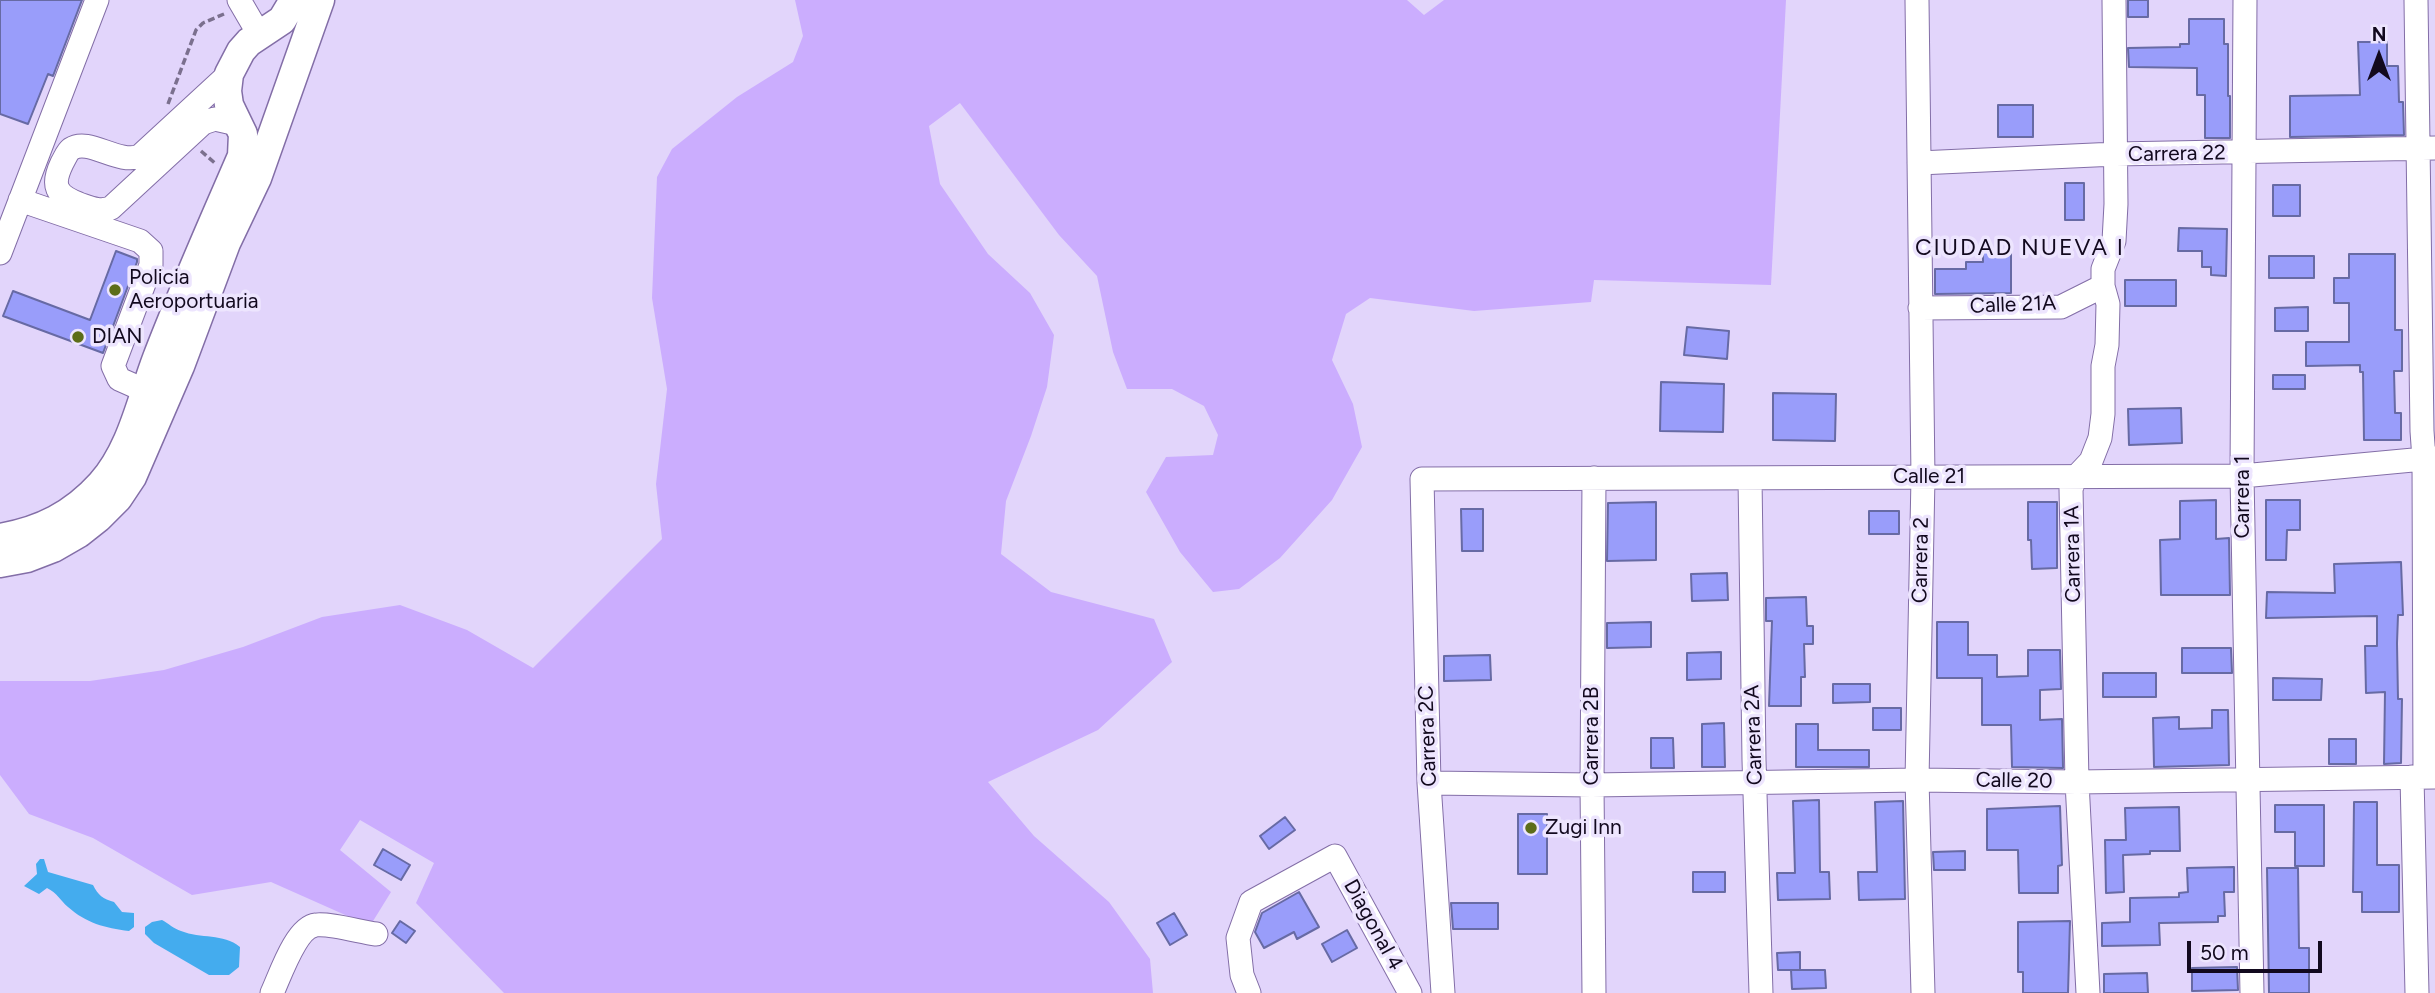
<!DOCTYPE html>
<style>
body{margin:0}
#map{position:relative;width:2435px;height:993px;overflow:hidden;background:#e2d5fb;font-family:Figtree,sans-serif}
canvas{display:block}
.north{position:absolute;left:2344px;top:21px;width:70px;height:70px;-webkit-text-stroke:5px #ede5fe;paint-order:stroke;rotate:0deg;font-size:19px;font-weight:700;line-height:28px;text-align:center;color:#12091e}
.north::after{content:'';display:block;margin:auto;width:24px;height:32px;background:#12091e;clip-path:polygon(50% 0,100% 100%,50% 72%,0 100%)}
.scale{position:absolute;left:2187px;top:941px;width:135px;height:32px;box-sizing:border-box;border:4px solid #12091e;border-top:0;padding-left:9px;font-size:21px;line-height:24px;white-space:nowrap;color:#12091e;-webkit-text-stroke:5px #ede5fe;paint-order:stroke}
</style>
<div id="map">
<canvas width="2435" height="993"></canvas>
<div class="north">N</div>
<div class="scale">50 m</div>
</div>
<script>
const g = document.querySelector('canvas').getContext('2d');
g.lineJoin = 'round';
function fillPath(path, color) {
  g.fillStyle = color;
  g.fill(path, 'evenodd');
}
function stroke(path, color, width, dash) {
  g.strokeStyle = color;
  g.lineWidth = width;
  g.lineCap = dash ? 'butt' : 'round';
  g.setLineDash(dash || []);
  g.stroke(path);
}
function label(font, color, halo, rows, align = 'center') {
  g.font = font + ' Figtree,sans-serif';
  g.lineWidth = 7;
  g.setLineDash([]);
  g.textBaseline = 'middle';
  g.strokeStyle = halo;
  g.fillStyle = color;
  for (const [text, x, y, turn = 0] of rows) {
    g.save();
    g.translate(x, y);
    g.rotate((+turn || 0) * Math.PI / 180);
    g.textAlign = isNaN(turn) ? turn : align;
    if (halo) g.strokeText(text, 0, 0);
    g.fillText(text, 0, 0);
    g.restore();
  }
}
const green = new Path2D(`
 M795 0H1407L1424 15 1444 0H1786L1771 285 1594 280 1591 302 1474 311 1370 298 1346 314 1332 360 1353 404 1362 447 1332 500 1280 558 1239 589 1213 592 1180 552 1146 492 1166 457 1213 455 1218 435 1204 406 1172 389H1127L1113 352 1097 276 1059 235 960 103 929 126 940 184 988 254 1030 293 1054 335 1047 387 1031 436 1006 501 1001 554 1051 592 1154 619 1172 662 1098 730 988 782 1034 836 1109 902 1150 959 1153 993H504L416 903 434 863 360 820 340 850 391 892 370 926 271 882 192 895 93 838 29 814 0 775V681H90L164 670 243 647 322 617 400 605 467 630 533 668 662 539 656 484 667 389 652 298 657 177 672 149 737 97 793 62 803 36Z`);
const water = new Path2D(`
 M40 859H44L48 872 93 885C98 895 103 899 114 902L122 912 134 913V927L129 931C105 928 86 923 68 907 60 900 57 893 47 888L39 894 24 886 37 874 36 864Z
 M162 920C168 923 174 929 181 931 201 939 223 933 240 947L239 967 229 975H209L154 943 145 934V927L152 922Z`);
const building = new Path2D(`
 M0 0H82L53 76 48 74 28 124 0 114Z
 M2128 0H2148V17H2128Z
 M2189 19H2224V44H2228V96H2230V138H2205V95H2197V68L2129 67 2128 48 2180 47V44H2189Z
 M2358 42H2387V66H2398L2399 102H2403L2404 135 2290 137V96L2360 95Z
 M1998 105H2033V137H1998Z
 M2065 183H2084V220H2065Z
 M2273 185H2300V216H2273Z
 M2179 228 2227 229 2226 276 2211 275V267H2202V251H2178Z
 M116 251 137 259V262L103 353 3 316 13 291 90 320Z
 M1983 252H2011V293L1935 294V269H1966V262H1983Z
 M2349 254H2395V330H2402V371H2394L2395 413H2401V440H2364L2363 372H2360V365L2306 366V342H2349V303H2334V278H2349Z
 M2269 256H2314V278H2269Z
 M2125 280H2176V306H2125Z
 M2308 307V331H2275V308Z
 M1687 327 1729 331 1727 359 1684 355Z
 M2273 375H2305V389H2273Z
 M1661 382 1724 384 1723 432 1660 431Z
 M1773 393 1836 394 1835 441 1773 440Z
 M2181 408 2182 443 2129 445 2128 409Z
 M2216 500V539L2229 538 2230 595H2161L2160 540 2180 539V501Z
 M2266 500H2300V530H2287L2286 560H2266Z
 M1656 502V560L1607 561 1608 503Z
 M2028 502H2057V568L2032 569 2031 540H2028Z
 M1461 509H1483V551H1462Z
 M1869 511H1899V534H1869Z
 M2401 562 2403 615H2398L2397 643 2398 699H2402L2401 763 2384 764 2385 692 2366 693 2365 646H2377V616L2266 618 2267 592 2335 593 2334 564Z
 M1727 573 1728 600 1692 601 1691 574Z
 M1806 597 1807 626H1813V644H1804L1805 677H1801V706H1769L1772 621H1766V598Z
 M1651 622V647L1607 648V623Z
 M1937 622H1968V655H1997V677L2028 676V650H2060L2061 689 2040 690V720L2062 719 2063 768 2012 767 2011 725H1982V678H1937Z
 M2182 648H2231L2232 673H2182Z
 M1721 652V679L1687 680V653Z
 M1490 655 1491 680 1444 681V656Z
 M2103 673H2156V697H2103Z
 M2273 678 2322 679 2321 700H2273Z
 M1833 684H1870V702L1833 703Z
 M1873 708H1901V730H1873Z
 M2212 710H2228L2229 765 2154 767 2153 718 2179 717V729L2212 728Z
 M1724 723 1725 767H1702V724Z
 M1796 724H1818V750H1869V767H1796Z
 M1651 738H1673L1674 768H1651Z
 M2329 739H2356V764H2329Z
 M1819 800 1820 872H1829L1830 899 1778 900 1777 873H1795L1793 801Z
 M1903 801 1905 899 1859 900 1858 872H1877L1875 802Z
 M2354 802H2377V865H2399V912H2362V892H2353Z
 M2275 805H2324V866H2295V832H2275Z
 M2060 806 2062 865 2058 866V893H2019L2018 850H1987V809Z
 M2179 807 2180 851H2150V854L2123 855 2124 892 2106 893 2105 840H2126L2125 808Z
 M1518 814H1547V874H1518Z
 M1285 817 1295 830 1269 849 1260 836Z
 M383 849 410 865 401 880 374 865Z
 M1965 851V870H1934L1933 852Z
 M2234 867V892H2224L2225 916H2218V922L2159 923 2160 945 2102 946V923L2130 922V898L2179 897V893L2188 892 2187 868Z
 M2267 868H2298L2299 948H2309V993H2269Z
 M1693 872H1725V892H1693Z
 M1299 892 1319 927 1297 939 1294 932 1264 948 1255 932 1262 913Z
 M1451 903H1498V929H1453Z
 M1174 913 1187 935 1170 945 1157 923Z
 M400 921 415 931 406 943 392 933Z
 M2070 921 2068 993H2023V972H2018V922Z
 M1347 930 1357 948 1332 962 1322 944Z
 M1800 952V970H1778L1777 953Z
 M2237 967 2238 990 2192 991V968Z
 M1791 970H1825L1826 988 1792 989Z
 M2147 973 2148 993H2104V974Z`);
const path = new Path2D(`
 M168 104 196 30 203 23 224 14
 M201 151 216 164`);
const minor = new Path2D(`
 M239 0 260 36
 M1917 0 1923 477 1917 780 1923 993
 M2245 0 2242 476 2252 993
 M2416 0 2422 431 2424 459 2425 777
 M229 74 140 156C118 165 89 137 71 149 67 152 65 158 62 163 51 186 56 195 79 204 91 208 99 212 111 208L203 123 215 119 237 124
 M1919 163 2116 154 2435 148
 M20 200 140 241 151 251V265L113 366 119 379 137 387
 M0 253 97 0
 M1920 308 2061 307 2103 286
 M1594 478 1592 785 1594 993
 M1750 478 1754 760 1761 993
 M2412 777 2417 993
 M1429 783 1592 785 1917 780 2077 782 2435 777
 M272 993C280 976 296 927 316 925 329 923 361 932 376 934
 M1249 993 1242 975 1238 938 1251 902 1335 856 1410 993
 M1443 993 1429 783 1422 479 2242 476 2435 458
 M2088 993 2077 782 2071 489 2075 478 2091 461 2100 438 2103 414V366L2107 345 2108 304 2103 286V269L2114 241 2116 204 2114 0`);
const major = new Path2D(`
 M0 538C41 531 73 515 101 484 132 449 141 400 157 358 183 290 213 223 242 156L243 134 229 105 227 91 229 74 241 51 249 42 282 20 294 0
 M0 563 27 558 53 548 79 533 98 518 118 498 132 477 180 366 226 243 257 178 320 0`);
const markers = [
 [115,290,7,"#5c6d19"],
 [78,337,7,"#5c6d19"],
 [1531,828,7,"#5c6d19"]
];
const streetNames = [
 ["Carrera 22",2177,154,-1],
 ["Calle 21A",2013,305,-2],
 ["Calle 21",1929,477],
 ["Carrera 1",2243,497,-90],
 ["Carrera 1A",2073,554,-91],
 ["Carrera 2",1921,560,-89],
 ["Carrera 2A",1754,735,-92],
 ["Carrera 2C",1428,736,-92],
 ["Carrera 2B",1592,736,-90],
 ["Calle 20",2014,781,1],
 ["Diagonal 4",1373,925,61]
];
const poiNames = [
 ["Policia",129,278],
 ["Aeroportuaria",129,302],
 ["DIAN",92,337],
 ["Zugi Inn",1545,828]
];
const neighbourhoodNames = [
 ["CIUDAD NUEVA I",2020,248]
];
fillPath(green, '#cbadfe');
fillPath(water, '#44acee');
fillPath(building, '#999dfa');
stroke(building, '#676aa4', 2);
stroke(minor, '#836ea7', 25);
stroke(major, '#836ea7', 31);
stroke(path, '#7b708e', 3.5, [7, 3.5]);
stroke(minor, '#fff', 23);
stroke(major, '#fff', 28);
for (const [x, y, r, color] of markers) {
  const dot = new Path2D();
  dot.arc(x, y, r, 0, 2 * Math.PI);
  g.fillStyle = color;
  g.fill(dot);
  stroke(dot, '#ede5fe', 2.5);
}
label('21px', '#12091e', '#ede5fe', streetNames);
label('21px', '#12091e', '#ede5fe', poiNames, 'left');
g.letterSpacing = '2px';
label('23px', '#12091e', '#ede5fe', neighbourhoodNames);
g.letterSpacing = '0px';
</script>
